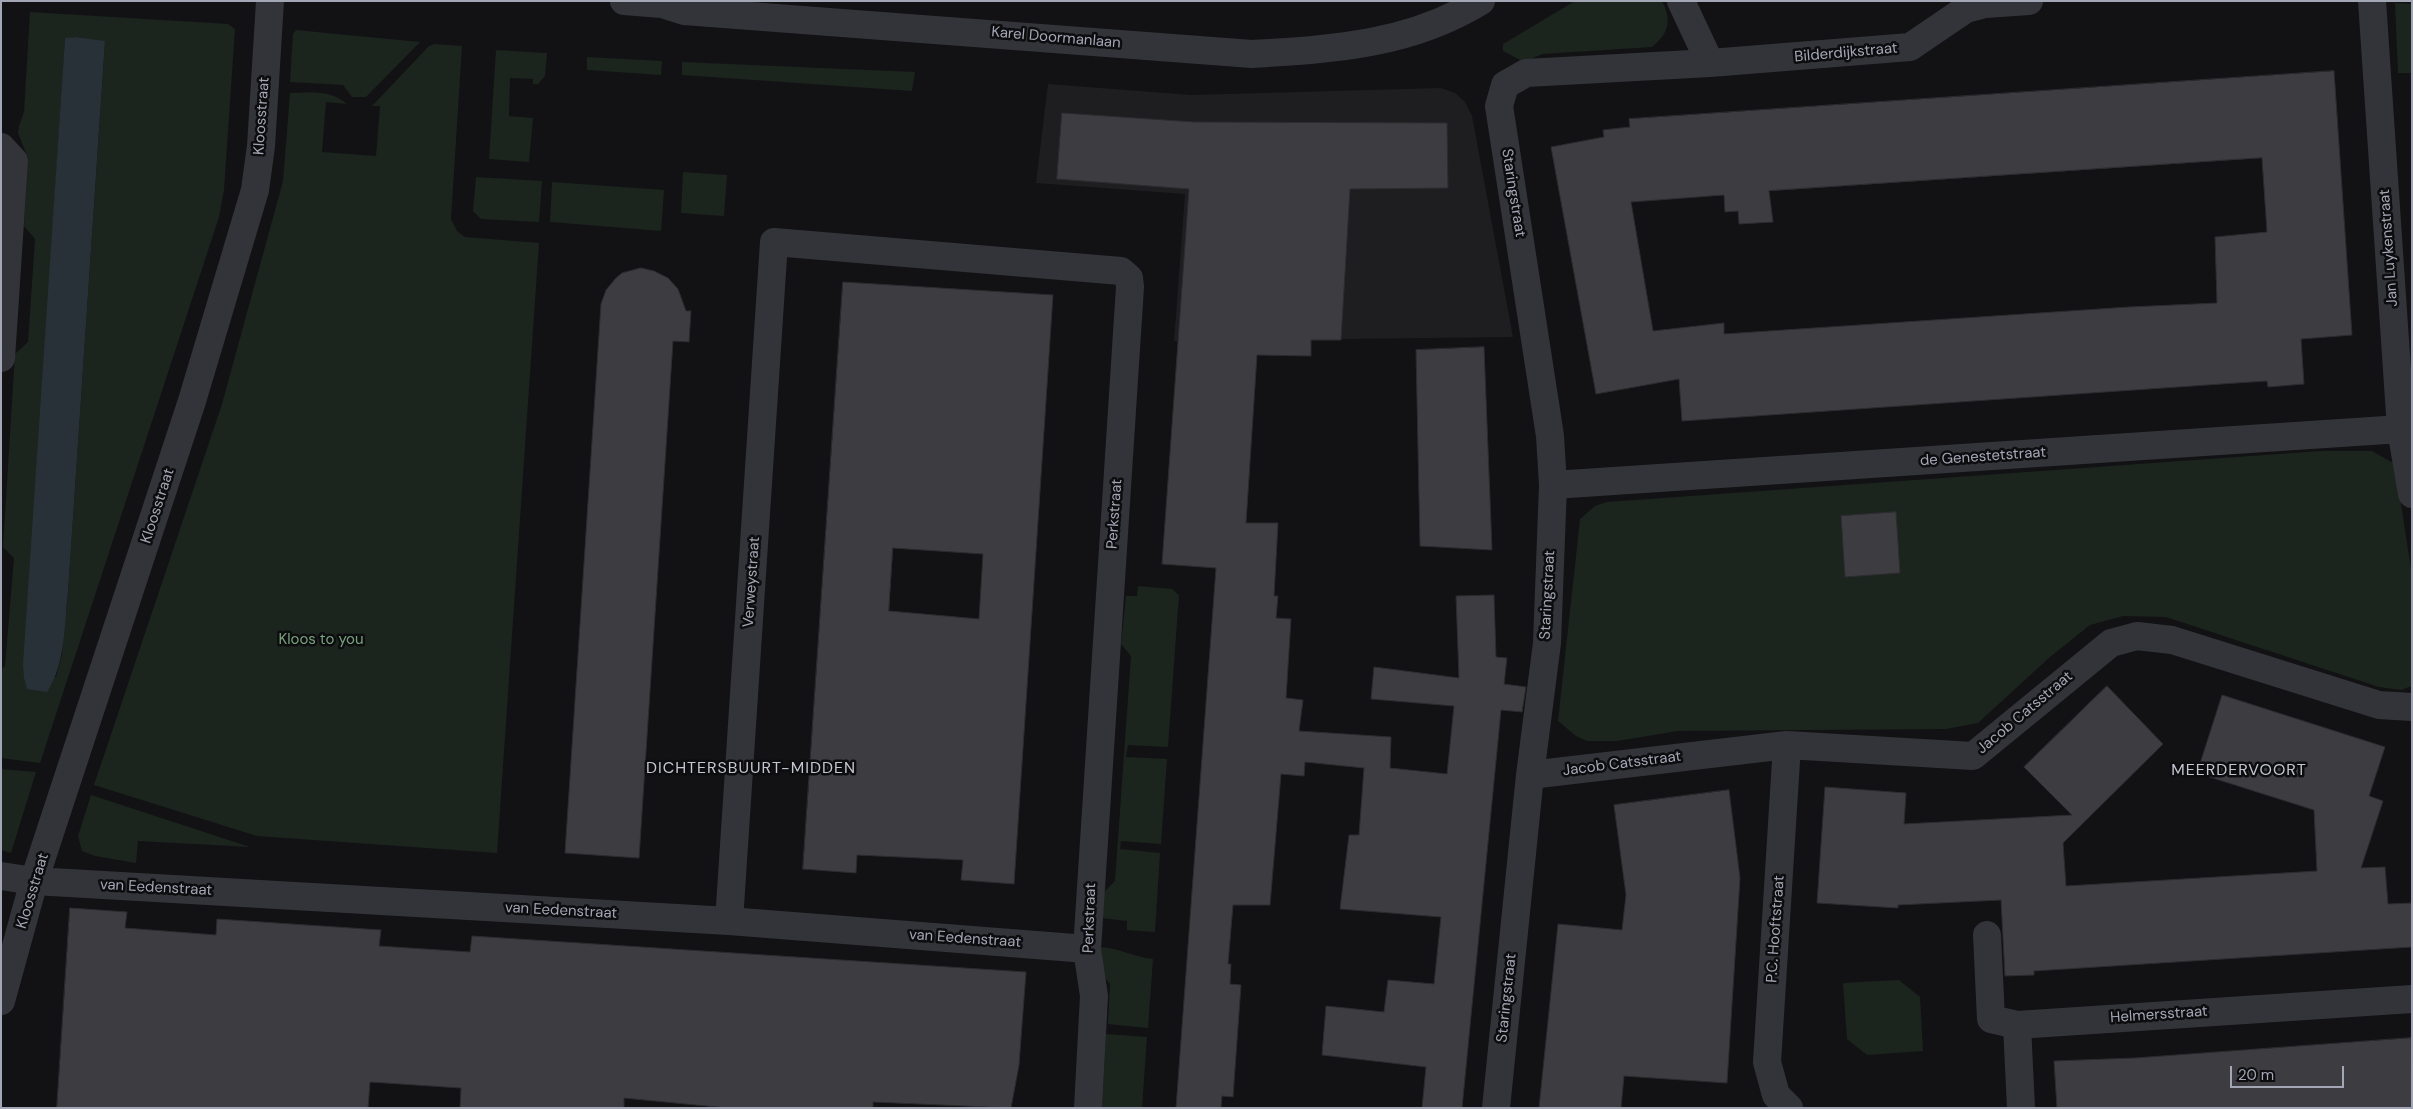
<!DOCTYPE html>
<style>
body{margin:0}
#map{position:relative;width:2413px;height:1109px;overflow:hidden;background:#121214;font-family:"DM Sans",sans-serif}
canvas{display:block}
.frame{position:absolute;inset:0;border:2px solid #a3a7b5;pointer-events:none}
.scale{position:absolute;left:2230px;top:1066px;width:114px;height:22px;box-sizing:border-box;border:2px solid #a3a7b5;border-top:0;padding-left:6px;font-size:15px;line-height:18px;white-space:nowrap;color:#a3a7b5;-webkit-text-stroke:4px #0d0d0f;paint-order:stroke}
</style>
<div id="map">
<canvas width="2413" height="1109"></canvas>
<div class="frame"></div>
<div class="scale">20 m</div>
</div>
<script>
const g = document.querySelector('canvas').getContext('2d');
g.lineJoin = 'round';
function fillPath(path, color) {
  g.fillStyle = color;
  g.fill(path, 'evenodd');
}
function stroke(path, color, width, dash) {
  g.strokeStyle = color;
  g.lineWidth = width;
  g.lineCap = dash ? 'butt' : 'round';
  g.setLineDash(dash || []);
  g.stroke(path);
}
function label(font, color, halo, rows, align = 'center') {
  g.font = font + ' "DM Sans",sans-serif';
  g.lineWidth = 5;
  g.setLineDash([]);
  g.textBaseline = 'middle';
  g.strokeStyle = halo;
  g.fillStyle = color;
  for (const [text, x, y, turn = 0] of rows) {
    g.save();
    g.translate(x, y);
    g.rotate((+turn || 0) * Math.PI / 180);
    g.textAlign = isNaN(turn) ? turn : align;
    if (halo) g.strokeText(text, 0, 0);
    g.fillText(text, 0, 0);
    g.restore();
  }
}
const built = new Path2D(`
 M1048 84 1191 95 1441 88 1455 93 1465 102 1472 116 1513 337 1174 341 1185 194 1036 183Z`);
const green = new Path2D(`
 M1575 1H1662C1672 21 1669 33 1652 47L1542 54 1524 62 1503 51V44Z
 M2395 3 2412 4V73H2398Z
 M30 12 228 24 235 29 224 190 219 217 40 763 1 758V670L5 666 14 558 3 547 15 354 28 342 35 239 24 226 28 158 18 133 19 126 24 112ZM76 37 105 42 68 592 62 655 56 677 24 678 65 39Z
 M296 30 420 42 366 97H352L343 85 290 82 293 34Z
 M435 44 462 46 451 219 457 231 465 237 539 243 497 853 257 836 94 785 222 404 283 181 290 93C312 93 329 89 347 104L326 102 322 152 376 156 380 106H372L429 46Z
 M496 50 547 53 545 76 538 84H533V79L510 78 509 116 533 118 529 162 489 159Z
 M587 57 662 61 661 75 587 70Z
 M682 62 915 72 912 91 682 75Z
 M683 172 727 175 724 216 681 213Z
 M476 177 542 181 539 222 481 219 473 211Z
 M552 182 664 190 661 231 550 222Z
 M2321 451H2372L2395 464 2412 576V686L2401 690 2379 687 2166 617 2123 616 2090 625 2050 657 1978 723 1946 729 1678 731 1617 741H1587L1576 736 1558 721 1580 519 1595 506 1607 502Z
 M1138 586 1172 589 1179 595 1168 747 1128 745 1126 757 1167 759 1161 844 1121 841 1120 849 1160 853 1155 932 1127 930V921L1102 918 1104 892 1115 881 1131 656 1121 644 1126 596H1137Z
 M1 769 36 772 11 853 1 850Z
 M91 795 250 847 138 841 136 863 95 856 82 851 78 836Z
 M1100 947C1119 948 1134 957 1153 959L1148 1028 1108 1024 1110 984 1099 970Z
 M1899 980 1920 997 1923 1051 1867 1055 1847 1039 1843 983Z
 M1106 1034 1147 1037 1142 1108H1102Z`);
const water = new Path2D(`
 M76 37 105 41 68 592C64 626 66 663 47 692L27 689 24 678 23 664 65 38Z`);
const building = new Path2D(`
 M2334 71 2352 335 2301 339 2304 384 2268 387 2267 381 2236 383 1682 421 1679 379 1596 394 1551 147 1604 137 1603 130 1630 127 1629 119ZM2262 158 2267 232 2215 237 2217 303 2129 307 1724 334V323L1653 331 1631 202 1724 195 1725 212 1738 211 1739 224 1773 222 1769 191Z
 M1062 113 1194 122 1447 123 1448 188 1350 189 1341 340H1311V356L1257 355 1246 523H1278L1274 596H1278L1276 618 1291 619 1286 698 1303 700 1299 731 1391 737 1390 768 1447 774 1454 706 1371 699 1374 667 1459 678 1456 596 1494 595 1496 657 1507 658 1504 684 1526 687 1522 712 1501 710 1462 1108H1422L1426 1067 1322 1055 1326 1006 1384 1012 1388 980 1434 984 1441 917 1340 909 1349 835H1359L1364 768 1305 762 1304 776 1281 774 1270 905H1233L1228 964H1231L1230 984 1241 985 1233 1097 1222 1096 1221 1108H1176L1216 568 1162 564 1189 189 1057 179Z
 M641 268 654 271 668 278 678 289 686 311H691L689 342 673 341 639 858 565 853 601 304 606 290 616 278 622 273Z
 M843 282 1053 295 1014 884 961 880 963 860 857 855 856 873 803 869ZM893 548 983 554 979 619 889 611Z
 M1484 347 1492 550 1420 546 1416 350Z
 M1896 512 1900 573 1845 577 1841 516Z
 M2107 686 2163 744 2063 843 2066 886 2317 871 2314 810 2197 773 2222 695 2385 747 2369 796 2383 801 2361 868 2385 867 2388 904 2412 903V947L2034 971V975L2005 976 2001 900 1898 905V908L1817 903 1825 787 1906 793 1904 824 2072 815 2024 767Z
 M1729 790 1740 878 1727 1083 1624 1076 1621 1108H1539L1558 924 1622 930 1626 895 1614 805Z
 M70 908 127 912 125 928 216 935 217 919 381 930 379 946 470 952 472 936 1026 972 1019 1065 1011 1108 873 1102V1108H727L624 1098V1108H460L461 1088 370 1082 368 1108H57Z
 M2411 1038 2412 1108H2057L2054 1061 2135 1058Z`);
const minor = new Path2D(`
 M624 1 662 4 684 11 1252 54C1334 49 1409 45 1481 1
 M1681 1 1710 63
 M2372 1 2401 429 2412 494
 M1 147 14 161 1 358
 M1553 485 2401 429 2412 424
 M1787 745 1767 1062 1776 1095 1789 1108
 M1530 775 1787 745 1973 756 2111 643 2137 636 2172 640 2379 705 2412 707
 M1 876 34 881 729 921 1087 949
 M729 921 774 242 1121 271 1129 278 1130 287 1087 949 1094 996 1088 1108
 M1987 935 1991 1019 2017 1025 2412 999
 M1 1001 34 881 192 401 255 190 261 146 270 1
 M2017 1025 2021 1108
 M1496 1108 1530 775 1547 643 1553 485 1550 436 1499 106 1505 85 1526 73 1710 63 1910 47 1966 9 1985 4 2029 1`);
const streetNames = [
 ["Karel Doormanlaan",1056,38,5],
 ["Bilderdijkstraat",1846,53,-5],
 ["Kloosstraat",262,116,-86],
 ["Staringstraat",1513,193,81],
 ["Jan Luykenstraat",2389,248,-94],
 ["de Genestetstraat",1983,457,-4],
 ["Kloosstraat",158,506,-72],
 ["Perkstraat",1115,514,-86],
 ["Verweystraat",752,582,-86],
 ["Staringstraat",1548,595,-87],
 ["Jacob Catsstraat",2025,713,-40],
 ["Jacob Catsstraat",1622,764,-7],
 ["van Eedenstraat",156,888,3],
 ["Kloosstraat",33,891,-73],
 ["van Eedenstraat",561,911,3],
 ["Perkstraat",1090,918,-88],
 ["P.C. Hooftstraat",1776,929,-86],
 ["van Eedenstraat",965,939,4],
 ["Staringstraat",1507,998,-84],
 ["Helmersstraat",2159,1015,-4]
];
const parkNames = [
 ["Kloos to you",321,640]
];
const neighbourhoodNames = [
 ["DICHTERSBUURT-MIDDEN",751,769],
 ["MEERDERVOORT",2239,771]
];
fillPath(built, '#1e1e21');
fillPath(green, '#1c241e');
fillPath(water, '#283038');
fillPath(building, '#3c3c41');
stroke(building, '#2c2c30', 1);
stroke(minor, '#333439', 28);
label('15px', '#a3a7b5', '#0d0d0f', streetNames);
label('15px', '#78a27d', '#0d0d0f', parkNames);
g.letterSpacing = '1px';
label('16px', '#c4c7d1', '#0d0d0f', neighbourhoodNames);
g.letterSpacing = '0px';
</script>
